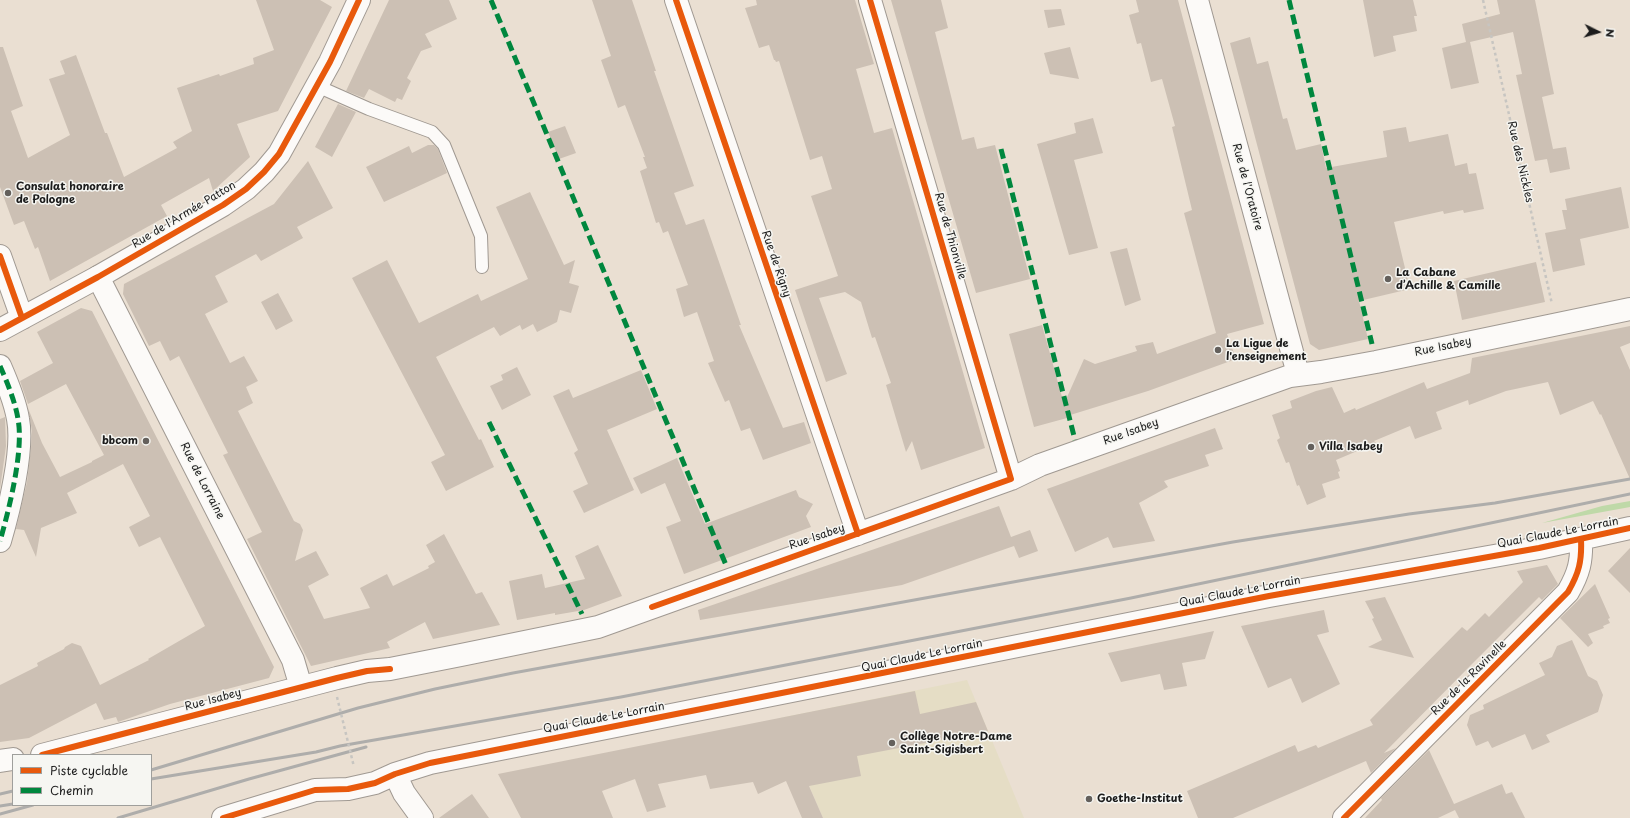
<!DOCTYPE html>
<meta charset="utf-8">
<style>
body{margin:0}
#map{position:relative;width:1630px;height:818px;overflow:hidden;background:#eadfd2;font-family:"Playpen Sans",sans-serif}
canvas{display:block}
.legend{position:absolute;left:12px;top:754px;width:140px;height:52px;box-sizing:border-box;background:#f6f6f2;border:1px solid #9f9f9c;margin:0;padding:5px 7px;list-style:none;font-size:12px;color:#1c1c1c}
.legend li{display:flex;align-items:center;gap:8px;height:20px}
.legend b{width:20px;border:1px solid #9f9f9c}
.north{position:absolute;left:1578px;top:12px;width:40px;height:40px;-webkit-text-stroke:3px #f6f6f2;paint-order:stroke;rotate:95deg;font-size:11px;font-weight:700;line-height:16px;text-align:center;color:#1c1c1c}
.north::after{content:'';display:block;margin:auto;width:14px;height:18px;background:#1c1c1c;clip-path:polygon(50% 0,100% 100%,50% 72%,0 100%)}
</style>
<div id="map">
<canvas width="1630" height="818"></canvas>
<ul class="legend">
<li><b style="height:5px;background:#e8590c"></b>Piste cyclable</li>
<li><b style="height:5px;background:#00873e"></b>Chemin</li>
</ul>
<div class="north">N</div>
</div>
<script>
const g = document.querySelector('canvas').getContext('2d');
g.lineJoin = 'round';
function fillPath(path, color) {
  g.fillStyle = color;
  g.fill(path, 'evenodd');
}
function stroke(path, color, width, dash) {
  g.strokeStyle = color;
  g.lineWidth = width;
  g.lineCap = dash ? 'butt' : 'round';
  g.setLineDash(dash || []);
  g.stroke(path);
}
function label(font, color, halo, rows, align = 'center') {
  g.font = font + ' "Playpen Sans",sans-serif';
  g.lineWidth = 3;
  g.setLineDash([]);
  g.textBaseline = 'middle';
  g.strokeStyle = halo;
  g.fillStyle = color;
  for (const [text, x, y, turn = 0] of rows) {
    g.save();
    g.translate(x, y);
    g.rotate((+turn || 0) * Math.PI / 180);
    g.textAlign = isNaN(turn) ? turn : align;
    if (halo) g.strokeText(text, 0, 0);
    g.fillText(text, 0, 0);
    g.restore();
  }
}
const built = new Path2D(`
 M967 680 1024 818H823L780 718Z`);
const green = new Path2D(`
 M1630 501V507L1542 523 1602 506Z`);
const building = new Path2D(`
 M256 0H320L332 7 278 111 237 124 250 157 213 191 209 178 161 205 167 216 50 281 38 247 35 249 24 221 14 225 0 187V47H3L23 106 11 111 28 158 70 135 49 79 65 74 60 61 76 55 105 133H107L124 177 177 148 173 142 192 131 177 88 219 74 220 76 254 64 253 58 274 50Z
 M389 0H449L457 19 425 34 432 47 421 51 407 78 411 81 402 100 397 98 395 102 369 89 364 98 346 91Z
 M592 0H632L656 71H654L694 186 674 193 686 225 704 219 741 325H739L783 428 804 422 811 443 763 460 750 428 741 431 729 400 725 402 718 386 708 363 714 361 697 312 684 317 676 289 688 285 668 231 663 233 659 222 656 223 640 171 647 168 643 157H645L625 105 618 108 601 60 611 56Z
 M756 0H855L874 64 856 69 874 133 892 128 985 448 921 470 912 441 906 452 886 385 891 383 875 337 872 338 861 302 845 292 819 298 847 374 826 382 795 290 838 276 811 196 832 189 822 156 810 160 779 61 776 62 775 60H774L769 45 759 48 745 8 757 5Z
 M891 0H941L948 28 935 32 962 140 974 137 977 149 995 145 1030 279 976 293Z
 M1136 0H1178L1264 324 1227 334 1236 359 1148 391 1067 416V418L1034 427 1009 334 1042 325 1064 404 1084 359 1095 364 1137 351 1135 346 1153 342 1157 354 1216 333 1184 213 1192 210 1172 127 1175 126 1162 79 1151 82 1141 43 1137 44 1129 15 1139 12Z
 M1363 0H1413L1417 16H1414L1417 31 1393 36 1396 51 1374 57Z
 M1497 0H1535L1554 94 1542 97 1553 149 1566 147 1570 169 1550 173 1547 159 1535 161 1516 75 1522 74 1513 32 1470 42 1479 83 1451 89 1442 48 1466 42 1462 24 1500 14Z
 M1061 9 1065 25 1048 28 1044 10Z
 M1250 37 1257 64 1268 61 1283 119 1287 118 1296 150 1321 144 1326 168 1387 157 1383 131 1406 127 1409 142 1448 134 1455 166 1467 163 1469 174 1476 173 1484 209 1464 213 1463 210 1444 214 1443 211 1394 222 1410 289 1359 301 1368 339 1319 350 1310 344 1230 43Z
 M1070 47 1079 79 1050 74 1044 53Z
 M338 104 356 112 332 157 315 147Z
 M1093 118 1103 153 1074 160 1098 248 1069 255 1037 144 1076 133 1074 123Z
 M565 126 576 153 559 159 548 132Z
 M428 145H434L438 149 447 173 384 202 366 167 409 146 412 153Z
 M308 161 333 208 297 227 303 238 261 261 256 254 215 276 228 302 205 314 230 363 244 356 258 381 246 387 253 403 238 411 294 521 300 524 303 530 295 561 316 551 329 575 308 586 324 619 370 608 360 588 387 574 393 586 429 568 428 566 435 562 426 545 444 534 476 594 482 592 500 625 433 639 425 622 387 642 390 648 311 666 247 539 262 532 223 455 228 453 179 356 170 361 160 341 149 346 123 294 124 284 274 204Z
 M1621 187 1629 228 1580 239 1585 265 1553 272 1545 233 1566 229 1562 210H1567L1565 199Z
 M530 192 564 265 575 260 569 283 579 286 571 313 560 310 557 322 537 332 533 324 522 330 520 325 500 336 494 327 436 357 479 440 481 439 494 467 446 491 431 462 445 455 352 278 387 260 419 323 478 294 481 301 528 279 496 207Z
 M1127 248 1141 300 1125 306 1110 252Z
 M1536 262 1545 302 1462 320 1454 281Z
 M278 293 293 321 276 330 261 302Z
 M81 308 92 311 274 667 269 678 170 704 118 722 116 717 104 720 96 703 29 738 0 742V685L38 666 37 663 64 649 65 647 72 643 81 646 100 685 149 660 148 659 205 626 160 537 139 547 129 527 150 516 123 464 67 493 77 513 41 528 36 557 24 530 16 529 27 482 31 448 32 431 28 408 42 443 60 477 92 462V461L104 455 66 384 28 404 20 381 53 363 37 332Z
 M1630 326V343L1620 347 1630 370V479L1601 414 1600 415 1593 401 1560 415 1548 382 1506 391 1469 405 1468 400 1436 412 1442 429 1415 439 1410 426 1374 441 1376 443 1336 460 1340 471 1338 472 1340 478 1322 484 1326 497 1307 505 1299 485 1297 486 1289 462 1286 463 1277 440 1280 438 1272 415 1292 408 1290 401 1316 391 1332 387 1344 413 1355 408 1356 410 1424 382 1427 389 1470 373 1472 358Z
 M517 367 531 395 502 410 490 386 503 380 501 375Z
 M641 370 657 409 607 430 634 490 584 513 573 491 588 484 574 453 578 450 553 396 569 389 573 398Z
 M5 417 6 446 0 489V419Z
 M1215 428 1223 449 1205 455 1209 466 1164 481 1168 487 1139 503 1155 541 1113 548 1108 537 1075 552 1047 489Z
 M677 458 705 524 796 490 799 497 813 504 806 516 811 527 684 574 666 527 681 521 665 483 641 494 633 478Z
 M999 506 1011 537 1030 530 1038 551 1019 558 1014 546 902 585 700 620 698 610Z
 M598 545 622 596 584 610 555 615V613L517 620 509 581 542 574 545 588 585 579 575 556Z
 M1630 548V593L1608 571Z
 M1547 565 1558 584 1542 600 1539 597 1471 665 1384 753 1396 748 1371 773 1366 761 1233 818H1198L1187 791 1295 745 1298 752 1316 745 1318 748 1373 725 1370 720 1462 627 1467 631 1485 613 1489 617 1523 582 1517 571Z
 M1595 584 1610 618 1608 619 1610 623 1603 626 1604 628 1588 634 1593 643 1588 647 1560 618Z
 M1385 597 1414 658 1368 647 1382 640 1372 619 1374 618 1365 601Z
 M1324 610 1329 632 1317 635 1340 684 1302 703 1291 678 1268 688 1241 626Z
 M1214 631 1205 659 1182 663 1187 686 1164 690 1160 674 1121 682 1108 653Z
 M1572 640 1588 676 1597 681 1603 695 1598 712 1546 735 1550 742 1532 750 1525 734 1492 748 1488 741 1476 746 1467 725 1470 715 1484 709 1483 705 1545 675 1539 663 1552 657 1557 646Z
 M915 691 920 714 976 702 988 731 857 756 861 776 809 786 823 818H802L786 781 758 794 753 782 710 789 706 775 658 784 666 807 647 812 635 779 602 791 613 818H521L498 774Z
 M1429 750 1454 804 1502 784 1506 794 1512 792 1525 818H1459L1455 810 1438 818H1365L1382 800 1381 798Z
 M472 794 489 818H439Z`);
const path = new Path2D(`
 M1483 0 1552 304`);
const lane = new Path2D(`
 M317 86 369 109 432 132 444 145 481 236 482 267`);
const street = new Path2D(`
 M676 0 858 534
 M870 0 1011 479
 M1197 0 1298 374
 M0 256 22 318
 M98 277 293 660 301 687
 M0 366C7 382 15 401 18 419 24 450 9 510 0 541
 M42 755 337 678 367 671 390 669 461 655 598 627 1011 479 1040 465 1290 376 1321 372 1376 362 1630 309
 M0 761 13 759
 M395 774 404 793 422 818
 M223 818 315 790 348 789 375 783 395 774 430 763 1269 596 1539 548 1630 528
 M1344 818 1568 592C1579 573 1582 561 1581 539`);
const secondary = new Path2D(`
 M0 330 98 277 223 205 246 189 264 172 279 154 330 62 359 0`);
const rail = new Path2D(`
 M151 770 358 708 435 689 513 673 1233 542 1409 514 1495 503 1630 479
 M151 779 316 752 340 746 621 697 1131 598 1630 494
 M0 794 13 791
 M0 806 13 804
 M0 814 33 805
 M118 818 249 779 366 747`);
const pathBridge = new Path2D(`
 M337 697 354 767`);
const quiet = new Path2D(`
 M491 0 726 565
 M1289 0 1372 344
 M1001 149 1075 440
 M0 366C7 382 15 401 18 419 24 450 9 510 0 541
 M489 422 582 614`);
const cycleway = new Path2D(`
 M676 0 858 534
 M0 256 22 318
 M0 330 98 277 223 205 246 189 264 172 279 154 330 62 359 0
 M652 607 1011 479 870 0
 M42 755 337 678 367 671 390 669
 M223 818 315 790 348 789 375 783 395 774 430 763 1269 596 1539 548 1630 528
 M1344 818 1568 592C1579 573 1582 561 1581 539`);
const markers = [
 [8,193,4,"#64605c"],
 [1388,279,4,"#64605c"],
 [1218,350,4,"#64605c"],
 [146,441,4,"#64605c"],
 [1311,447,4,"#64605c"],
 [892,743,4,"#64605c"],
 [1089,799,4,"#64605c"]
];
const streetNames = [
 ["Rue des Nickles",1520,162,77],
 ["Rue de l'Oratoire",1247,187,75],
 ["Rue de l'Armée Patton",184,215,-31],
 ["Rue de Thionville",950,236,74],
 ["Rue de Rigny",776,264,71],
 ["Rue Isabey",1443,347,-12],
 ["Rue Isabey",1131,432,-20],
 ["Rue de Lorraine",202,481,63],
 ["Quai Claude Le Lorrain",1558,533,-11],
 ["Rue Isabey",817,537,-19],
 ["Quai Claude Le Lorrain",1240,592,-11],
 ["Quai Claude Le Lorrain",922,656,-12],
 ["Rue de la Ravinelle",1469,678,-45],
 ["Rue Isabey",213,700,-15],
 ["Quai Claude Le Lorrain",604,718,-11]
];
const poiNames = [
 ["Consulat honoraire",16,187],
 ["de Pologne",16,200],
 ["La Cabane",1396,273],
 ["d’Achille & Camille",1396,286],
 ["La Ligue de",1226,344],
 ["l'enseignement",1226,357],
 ["bbcom",138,441,"right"],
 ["Villa Isabey",1319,447],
 ["Collège Notre-Dame",900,737],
 ["Saint-Sigisbert",900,750],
 ["Goethe-Institut",1097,799]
];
fillPath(built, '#e5ddc5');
fillPath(green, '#bfd9a8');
fillPath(building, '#ccc0b4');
stroke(lane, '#a09992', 14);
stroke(street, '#a09992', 24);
stroke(secondary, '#a09992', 24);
stroke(path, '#c7c5c1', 2.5, [3, 3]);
stroke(lane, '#fcfaf8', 12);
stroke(street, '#fcfaf8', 22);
stroke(secondary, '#fcfaf8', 22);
stroke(rail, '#aeadab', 3);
stroke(pathBridge, '#c7c5c1', 2.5, [3, 3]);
stroke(quiet, '#00873e', 5, [10, 5]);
stroke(cycleway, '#e8590c', 6);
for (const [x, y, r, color] of markers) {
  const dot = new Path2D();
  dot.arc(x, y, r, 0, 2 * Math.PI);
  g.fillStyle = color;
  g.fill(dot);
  stroke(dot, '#f6f6f2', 1.5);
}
label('11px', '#1c1c1c', '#f6f6f2', streetNames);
label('bold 11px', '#1c1c1c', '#f6f6f2', poiNames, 'left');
</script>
